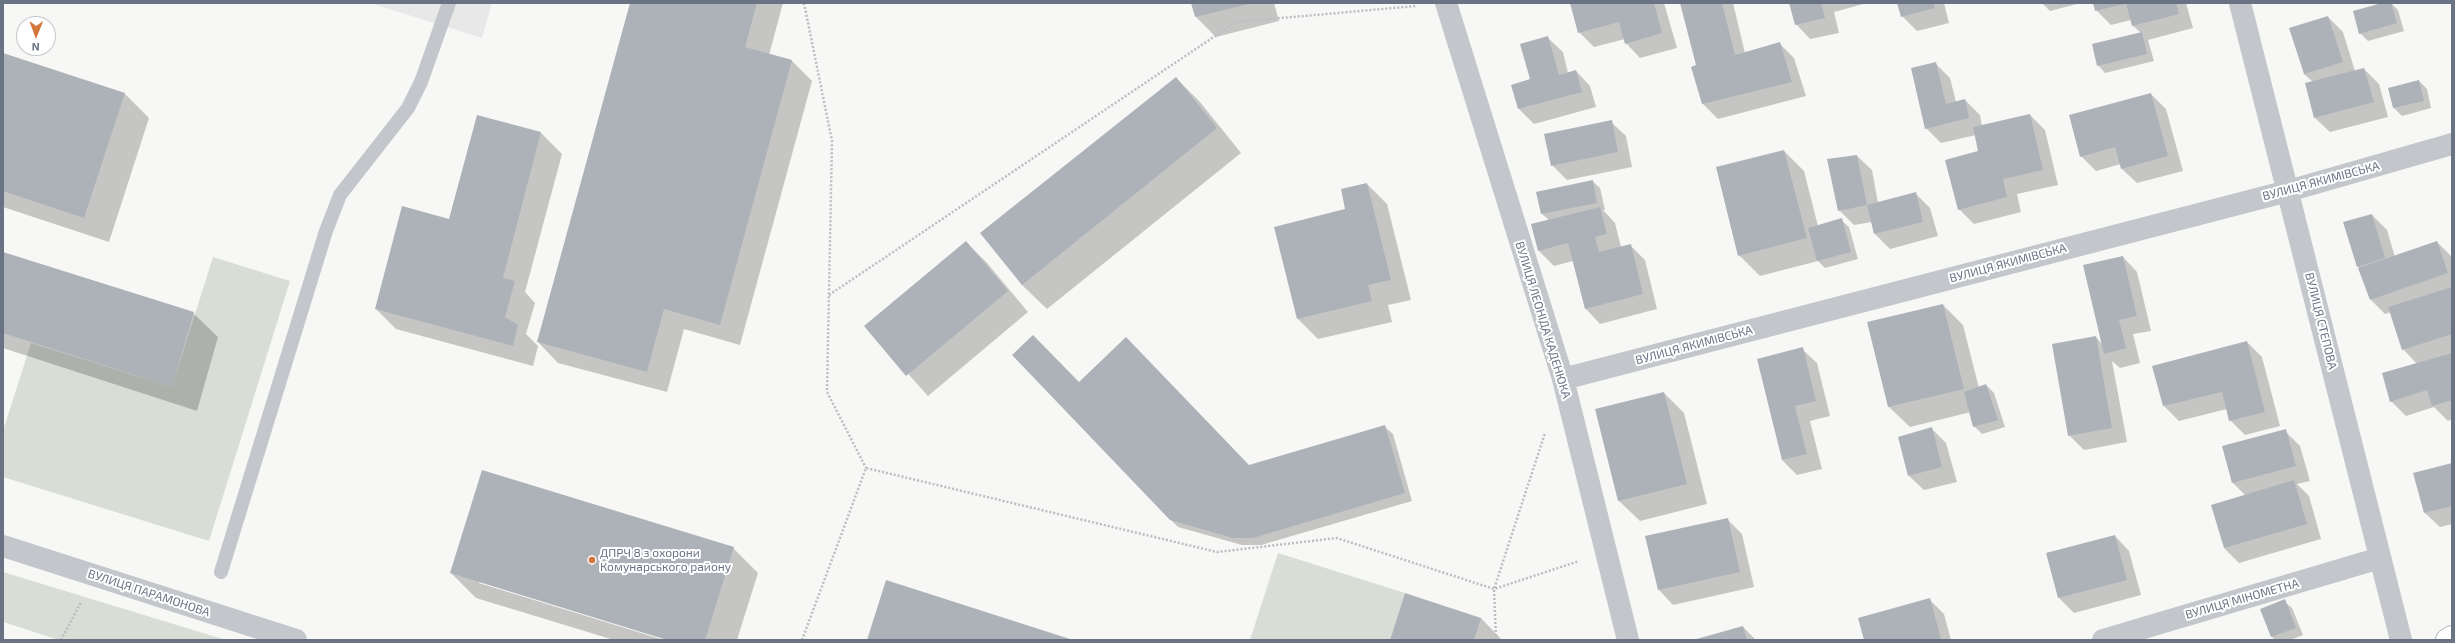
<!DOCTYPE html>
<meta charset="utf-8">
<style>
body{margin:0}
#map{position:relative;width:2455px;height:643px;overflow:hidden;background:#f7f7f5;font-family:"Exo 2",sans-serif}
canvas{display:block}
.frame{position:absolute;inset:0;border:4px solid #697383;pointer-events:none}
.north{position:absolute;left:16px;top:16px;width:40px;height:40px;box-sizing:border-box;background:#fff;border:1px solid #c3c7cd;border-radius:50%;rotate:181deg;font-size:11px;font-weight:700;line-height:16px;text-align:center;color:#697383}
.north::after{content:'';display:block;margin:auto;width:14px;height:18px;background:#d47539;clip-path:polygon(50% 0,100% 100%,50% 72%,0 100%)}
</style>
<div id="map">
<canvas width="2455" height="643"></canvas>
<div class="frame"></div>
<div class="north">N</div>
</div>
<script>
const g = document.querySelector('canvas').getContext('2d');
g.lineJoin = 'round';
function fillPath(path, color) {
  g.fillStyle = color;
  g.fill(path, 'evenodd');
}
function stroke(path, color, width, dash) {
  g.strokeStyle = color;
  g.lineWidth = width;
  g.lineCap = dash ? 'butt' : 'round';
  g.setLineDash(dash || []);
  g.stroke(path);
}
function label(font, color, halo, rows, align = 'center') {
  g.font = font + ' "Exo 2",sans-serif';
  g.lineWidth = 4;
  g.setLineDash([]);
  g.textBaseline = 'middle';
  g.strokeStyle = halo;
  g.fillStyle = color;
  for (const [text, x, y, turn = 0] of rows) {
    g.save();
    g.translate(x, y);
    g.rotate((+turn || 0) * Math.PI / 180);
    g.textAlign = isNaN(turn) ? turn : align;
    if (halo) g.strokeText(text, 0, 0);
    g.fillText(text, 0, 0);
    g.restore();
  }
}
const built = new Path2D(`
 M370 3H492L482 38Z`);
const green = new Path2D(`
 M213 257 290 281 209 541 3 477V431L31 343 172 387Z
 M1278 553 1405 593 1390 640H1250Z
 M3 572 226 640H59L3 622Z`);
const shadow = new Path2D(`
 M631 3H783L769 55 792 61 812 81 740 345 684 329 667 392 558 363 538 342Z
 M1192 3H1274L1279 21 1216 37 1196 17Z
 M1571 3H1664L1677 48 1640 58 1626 43 1625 39 1594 47 1579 32Z
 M1681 3H1733L1745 53 1779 43 1794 58 1806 96 1718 119 1703 104 1692 68 1698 66Z
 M1790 3H1867L1834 12 1839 33 1810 39 1796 24Z
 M1898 3H1944L1949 23 1917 31 1902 16Z
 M2042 3H2081L2050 11Z
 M2094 3H2186L2193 28 2148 40 2154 61 2105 73 2098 65 2141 33 2132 25 2131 20 2111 25 2096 10Z
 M2386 3H2391L2398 10 2404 31 2368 41 2360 33Z
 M2328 17 2343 32 2355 71 2364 69 2379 84 2388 117 2330 132 2315 118 2313 82 2304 74Z
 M1548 38 1563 52 1568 73 1576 71 1590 86 1596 107 1534 124 1519 109 1512 85 1531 80Z
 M3 54 125 94 149 118 109 242 3 207Z
 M1935 63 1950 78 1956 102 1965 100 1980 115 1982 126 2030 115 2045 130 2058 185 2017 194 2021 212 1974 224 1959 209 1979 152 1976 135 1941 143 1926 128Z
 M1176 78 1200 102 1241 153 1047 309 1022 285 982 233Z
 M2419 81 2427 89 2431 108 2402 116 2394 108 2389 89Z
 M2151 94 2166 109 2183 171 2137 183 2122 169 2121 164 2096 171 2081 156Z
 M478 116 541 133 562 154 525 292 535 303 526 334 538 346 533 366 396 329 376 309 450 220Z
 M1611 122 1626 136 1632 167 1567 180 1552 165Z
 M1784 151 1804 171 1818 226 1841 220 1849 227 1858 259 1825 268 1818 261 1760 276 1739 255Z
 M1857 156 1872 170 1878 203 1915 193 1930 208 1938 236 1890 249 1875 234 1872 222 1854 225 1839 210Z
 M1592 181 1600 188 1605 210H1603L1615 223 1621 247 1630 245 1645 260 1657 309 1600 324 1586 309 1573 261 1554 266 1539 251 1549 220 1542 214 1537 192Z
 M1367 184 1387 204 1411 300 1388 305 1392 322 1318 339 1298 319 1347 210Z
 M2372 215 2387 230 2395 257 2437 242 2452 257V419L2448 421 2434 407 2406 416 2391 401 2417 364 2403 349 2391 312 2385 314 2371 300 2358 266Z
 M966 242 987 263 1028 312 928 396 866 327Z
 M3 253 193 313 218 337 197 411 3 348Z
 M2123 257 2137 272 2151 331 2133 334 2140 363 2120 368 2112 361 2127 442 2084 450 2069 435 2096 337 2102 344Z
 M1943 305 1963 325 1979 388 1986 385 1994 393 2005 427 1982 434 1974 426 1971 412 1910 427 1889 407 1869 322Z
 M2247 342 2262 357 2280 426 2245 435 2230 420 2227 409 2179 421 2164 406 2154 367Z
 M1802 349 1817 363 1830 416 1810 421 1822 469 1797 475 1782 460Z
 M1079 383 1249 466 1385 427 1393 434 1412 501 1261 545H1242L1178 527 1170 519Z
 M1664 393 1684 413 1707 504 1640 521 1619 501 1596 410Z
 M1931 428 1946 443 1957 482 1924 490 1909 476Z
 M2285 431 2300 446 2310 481 2297 484 2309 496 2321 539 2239 563 2224 548 2246 496 2233 483 2223 447Z
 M2452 464V524L2440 527 2425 513Z
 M1727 519 1742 534 1754 587 1673 605 1659 590Z
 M2115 536 2129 551 2141 595 2074 613 2059 598 2047 553Z
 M733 548 758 573 737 640H671L479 581V583L664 640H614L476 598 451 573Z
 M1930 600 1944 614 1951 640H1865L1859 618Z
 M2284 601 2292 608 2303 635 2290 640H2275L2272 637Z
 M1481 618 1502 640H1391Z
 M1743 627 1756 640H1695Z`);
const building = new Path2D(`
 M630 3H757L745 47 792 60 720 325 664 309 647 372 537 342Z
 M1191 3H1249V4L1195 17Z
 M1570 3H1654L1662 33 1625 44 1619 22 1578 33Z
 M1680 3H1722L1735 55 1780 42 1792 82 1702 104 1691 67 1696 65Z
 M1789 3H1821L1825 18 1795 25Z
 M1897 3H1933L1935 8 1901 17Z
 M2093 3H2124L2125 4 2095 11Z
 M2126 3H2176L2179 14 2132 26Z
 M2382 3H2391L2397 23 2359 34 2353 11Z
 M2328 16 2343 62 2304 74 2289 28Z
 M2142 32 2147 54 2097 66 2092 44Z
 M1548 36 1559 75 1576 70 1582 92 1518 109 1511 85 1530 79 1520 44Z
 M3 53 125 93 84 218 3 191Z
 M1936 62 1946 104 1965 99 1969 118 1925 129 1911 68Z
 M2364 68 2374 102 2314 118 2305 83Z
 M1176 77 1217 128 1022 285 980 233Z
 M2419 80 2424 101 2393 108 2388 88Z
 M2151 93 2168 156 2121 169 2115 147 2080 157 2069 115Z
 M2030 114 2043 170 2003 179 2007 197 1958 210 1945 160 1978 151 1973 127Z
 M477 115 541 132 503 278 515 281 505 317 518 325 513 346 375 309 402 206 449 219Z
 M1612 120 1618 152 1551 166 1544 134Z
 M1784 150 1807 238 1738 256 1716 167Z
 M1857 155 1867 205 1916 192 1923 222 1874 234 1867 205 1838 211 1827 159Z
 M1593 180 1597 203 1541 214 1536 192Z
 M1367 183 1391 280 1368 285 1372 301 1297 319 1274 227 1345 209 1341 189Z
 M1600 207 1607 234 1595 237 1599 252 1631 244 1643 294 1585 309 1568 243 1538 251 1531 224Z
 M2372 214 2385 258 2357 267 2343 222Z
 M1842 218 1851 252 1817 261 1808 228Z
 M966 241 1008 291 906 376 864 326Z
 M2437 241 2448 273 2370 300 2358 268Z
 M3 252 194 312 172 387 3 333Z
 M2123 256 2137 316 2119 320 2126 348 2104 354 2083 265Z
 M2452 287V334L2402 350 2388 307Z
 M1943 304 1964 389 1888 407 1867 322Z
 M1033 335 1079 382 1126 337 1249 465 1385 425 1405 493 1253 538H1233L1170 520 1012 355Z
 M2096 336 2112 428 2068 436 2052 344Z
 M2247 341 2265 412 2229 421 2222 392 2163 406 2152 366Z
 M1803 347 1816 401 1795 406 1807 454 1782 460 1757 359Z
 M2452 353V400L2432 406 2427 390 2390 402 2382 373Z
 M1986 384 1998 420 1973 427 1964 392Z
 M1664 392 1687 484 1618 501 1595 409Z
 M1932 427 1942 467 1908 476 1898 437Z
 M2286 429 2296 466 2232 483 2222 446Z
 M2452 463V506L2424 513 2413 473Z
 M482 470 734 547 705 640H667L450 573Z
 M2294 480 2307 524 2224 548 2211 505Z
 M1728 518 1740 572 1658 590 1645 536Z
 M2115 535 2127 580 2058 598 2046 553Z
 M886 580 1073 640H867Z
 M1405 593 1481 618 1474 640H1390Z
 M1930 598 1941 639 1864 640 1858 618Z
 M2285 599 2296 628 2271 637 2260 609Z
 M1743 626 1747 640H1693Z`);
const path = new Path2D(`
 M804 3 832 141 827 392 866 468
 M829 295 1236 22 1416 6
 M61 640 81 602
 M802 640 866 468 1217 552 1337 538 1494 589 1579 561
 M1496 640 1494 589 1545 433`);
const service = new Path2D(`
 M221 572 326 231 340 195 408 108 421 82 449 3`);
const minor = new Path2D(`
 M1446 3 1563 379 1628 640
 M2240 3 2401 640
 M1563 379 2288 191 2452 144
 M2103 640 2380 558`);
const tertiary = new Path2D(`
 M3 546 296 640`);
const primary = new Path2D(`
 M2447 640 2452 637`);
const markers = [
 [592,560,4,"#d47539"]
];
const streetNames = [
 ["ВУЛИЦЯ ЯКИМІВСЬКА",2321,181,-15],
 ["ВУЛИЦЯ ЯКИМІВСЬКА",2008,263,-15],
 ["ВУЛИЦЯ ЛЕОНІДА КАДЕНЮКА",1543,320,73],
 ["ВУЛИЦЯ СТЕПОВА",2321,321,76],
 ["ВУЛИЦЯ ЯКИМІВСЬКА",1694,345,-15],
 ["ВУЛИЦЯ ПАРАМОНОВА",149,593,18],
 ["ВУЛИЦЯ МІНОМЕТНА",2242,599,-16]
];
const poiNames = [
 ["ДПРЧ 8 з охорони",600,553],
 ["Комунарського району",600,567]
];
fillPath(built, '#e8e8e8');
fillPath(green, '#d8ded6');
fillPath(shadow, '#0003');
fillPath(building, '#adb2b8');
stroke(primary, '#b7b9bd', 24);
stroke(path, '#bbbdc0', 2.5, [2, 2]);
stroke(service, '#c3c6ca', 14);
stroke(minor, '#c3c6ca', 22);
stroke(tertiary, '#c3c6ca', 22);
stroke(primary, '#fff', 22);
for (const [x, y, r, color] of markers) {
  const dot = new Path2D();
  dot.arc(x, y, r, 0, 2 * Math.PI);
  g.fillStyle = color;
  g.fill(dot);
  stroke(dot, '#fff', 1.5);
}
label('12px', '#697383', '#fff', streetNames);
label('12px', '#697383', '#fff', poiNames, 'left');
</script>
